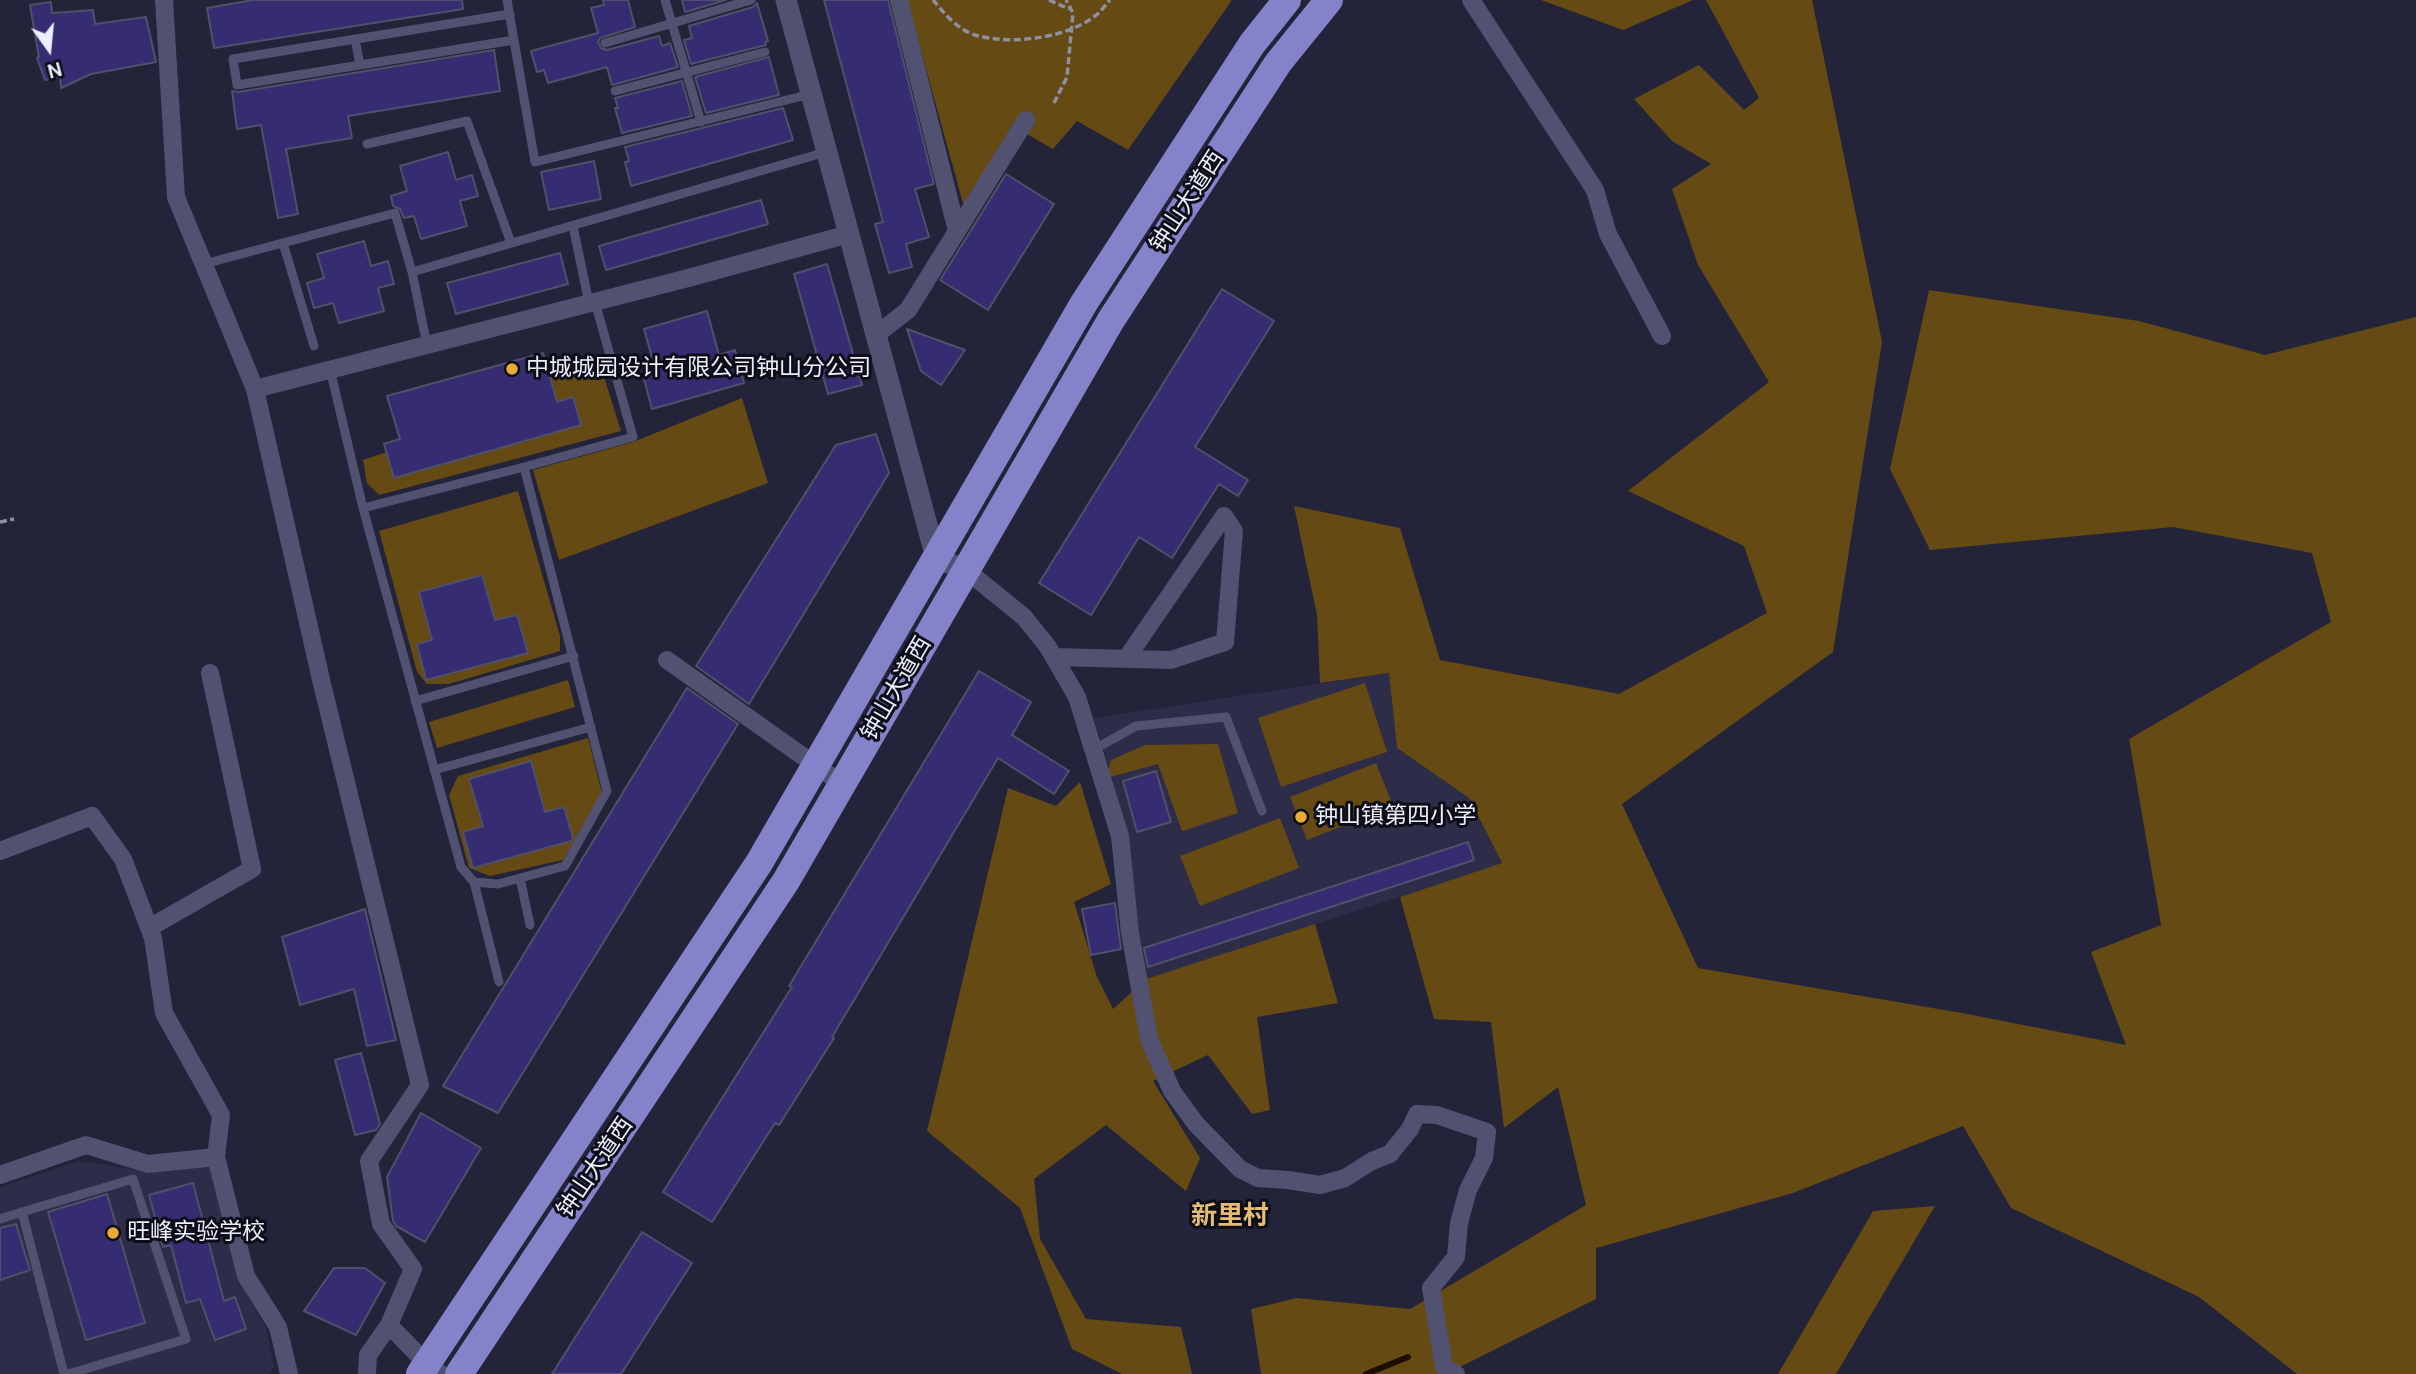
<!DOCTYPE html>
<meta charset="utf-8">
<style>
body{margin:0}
#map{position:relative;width:2416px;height:1374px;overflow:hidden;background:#23233a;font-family:"DM Sans",sans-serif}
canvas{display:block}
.north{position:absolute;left:14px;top:14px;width:70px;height:70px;-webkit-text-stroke:5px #0e0e18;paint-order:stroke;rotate:165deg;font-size:19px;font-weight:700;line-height:28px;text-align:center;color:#edeefd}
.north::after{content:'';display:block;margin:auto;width:24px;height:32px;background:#edeefd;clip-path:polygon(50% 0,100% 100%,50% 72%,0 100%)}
</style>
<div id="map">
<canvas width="2416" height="1374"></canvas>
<div class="north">N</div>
</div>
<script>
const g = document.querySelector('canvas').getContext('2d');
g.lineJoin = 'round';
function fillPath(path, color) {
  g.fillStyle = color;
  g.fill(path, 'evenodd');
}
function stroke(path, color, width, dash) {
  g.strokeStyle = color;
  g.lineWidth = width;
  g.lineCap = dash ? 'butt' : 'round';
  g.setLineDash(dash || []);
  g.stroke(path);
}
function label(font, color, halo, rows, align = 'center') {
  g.font = font + ' "DM Sans","Noto Sans SC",sans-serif';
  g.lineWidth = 6;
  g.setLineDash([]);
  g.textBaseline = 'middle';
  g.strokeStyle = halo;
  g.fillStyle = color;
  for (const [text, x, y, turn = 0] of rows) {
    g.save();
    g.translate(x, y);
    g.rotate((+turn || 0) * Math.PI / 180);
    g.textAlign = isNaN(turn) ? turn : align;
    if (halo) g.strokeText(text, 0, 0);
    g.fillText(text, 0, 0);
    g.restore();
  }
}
const built = new Path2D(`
 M1389 673 1397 748 1469 798 1502 864 1146 979 1135 923 1129 835 1094 718Z
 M79 1161 145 1171 209 1163 238 1280 266 1328 274 1367 269 1374H0V1187Z`);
const green = new Path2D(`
 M907 0H1232L1128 150 1077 121 1053 149 1013 126 964 207Z
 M1541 0H1693L1623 30Z
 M1706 0H1812L1882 342 1833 652 1622 804 1698 968 1962 1013 2126 1045 2091 952 2161 925 2129 739 2331 622 2312 553 2173 527 1930 550 1890 469 1929 290 2139 321 2265 355 2416 317V1374H2297L2199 1297 2011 1208 1963 1126 1793 1193 1596 1248V1299L1446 1374H1261L1251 1309 1297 1298 1410 1309 1586 1205 1558 1087 1504 1128 1491 1022 1434 1019 1400 897 1502 863 1469 798 1397 748 1389 673 1320 683 1317 615 1294 506 1400 528 1440 660 1619 694 1767 613 1744 546 1628 491 1769 382 1698 265 1672 189 1711 164 1672 141 1634 99 1699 65 1744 110 1759 98Z
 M598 358 621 431 379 495 367 483 363 460 387 452 395 478 581 425 573 397 546 404 549 373Z
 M742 398 768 483 559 560 533 470 633 442Z
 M518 491 560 636V651L449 684H427L417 672 379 531Z
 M568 680 575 707 437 748 429 722Z
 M1365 683 1387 752 1281 787 1258 718Z
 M588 738 602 793 563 860 490 876 469 868 449 795 458 776Z
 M1218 744 1238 813 1182 831 1158 764 1110 777 1108 771 1111 760 1145 745Z
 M1376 763 1393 806 1307 840 1290 797Z
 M1080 782 1111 884 1074 902 1097 977 1113 1009 1146 979 1315 924 1338 1003 1257 1017 1270 1110 1252 1114 1208 1055 1153 1081 1200 1158 1186 1191 1106 1125 1034 1179 1040 1239 1086 1319 1181 1327 1192 1374H1122L1072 1349 1020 1208 927 1131 1008 788 1056 806Z
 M1280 818 1299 868 1200 906 1180 856Z
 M1935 1206 1836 1374H1778L1873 1211Z`);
const stream = new Path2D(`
 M1366 1374 1408 1357`);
const building = new Path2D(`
 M253 0H462L463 9 214 48 207 8Z
 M603 0H628L635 27 600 38 598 42 601 48 607 50 659 36 662 46 670 43 678 67 612 85 607 67 548 83 544 70 537 72 531 51 598 33 591 8 604 5Z
 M682 0H726L685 12Z
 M824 0H888L934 184 915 189 929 237 906 244 912 267 889 273 875 224 883 222Z
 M51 2 52 13 93 10 95 24 146 17 156 62 91 74 61 88 60 77 45 80 37 58 39 57 30 5Z
 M757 3 768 41 765 42 766 45 691 64 684 40 692 38 689 26 753 7Z
 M494 50 500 91 348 116 352 138 286 149 298 214 278 218 261 125 237 129 232 91 238 92Z
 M769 57 779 95 706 113 695 77Z
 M682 81 692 116 622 133 615 108H618L615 98Z
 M783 108 793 140 631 186 625 162 629 161 625 147Z
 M448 152 456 180 472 175 478 196 460 201 467 226 421 239 414 216 404 218 400 209 393 206 391 196 407 191 400 166Z
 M594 161 601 199 549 210 541 172Z
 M1006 174 1054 204 988 310 940 280Z
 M761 200 768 224 606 270 599 246Z
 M364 241 371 266 388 261 394 284 378 288 384 311 339 323 333 303 314 308 307 283 324 278 317 254Z
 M560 253 568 284 456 314 447 283Z
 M827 264 862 385 828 394 794 274Z
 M1222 289 1274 321 1195 447 1248 480 1238 496 1219 484 1172 558 1139 537 1091 615 1039 583Z
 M707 311 719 355 735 350 744 383 652 409 643 375 656 372 644 329Z
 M907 329 965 350 941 385 921 371Z
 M543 353 557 402 573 397 581 425 394 478 384 444 400 439 387 396Z
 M876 434 889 473 749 704 696 666 836 445Z
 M482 575 495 620 517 615 528 653 426 680 417 644 432 640 419 592Z
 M979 671 1031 702 1012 735 1069 771 1054 794 998 758 832 1037 834 1038 779 1125 775 1123 712 1222 663 1192 792 987 789 986Z
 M687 688 738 724 498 1113 443 1086Z
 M531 761 545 812 564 807 573 838 571 841 473 868 463 832 483 826 469 779Z
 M1156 771 1171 822 1137 832 1123 781Z
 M1468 842 1474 860 1148 967 1144 948Z
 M1115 903 1121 949 1091 955 1082 909Z
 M365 909 396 1040 367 1046 354 989 300 1005 282 937Z
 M361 1053 380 1124 376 1130 355 1135 335 1060Z
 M421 1113 481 1148 425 1242 396 1226 393 1221 387 1177Z
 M193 1183 224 1301 235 1297 246 1329 215 1340 200 1299 186 1303 171 1245 163 1247 149 1195Z
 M107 1194 145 1323 86 1340 48 1212Z
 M16 1224 30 1270 0 1280V1228Z
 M642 1232 692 1263 621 1374H552Z
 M334 1268H365L385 1283 356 1335 304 1311Z`);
const path = new Path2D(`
 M933 0C944 13 958 30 975 35 1010 45 1065 39 1095 16 1101 12 1105 5 1110 0
 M1049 0 1069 9
 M1054 103 1067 77 1073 13 1066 0
 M0 522 14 519`);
const service = new Path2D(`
 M507 0 535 162 811 94
 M665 0 701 122
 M510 14 233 59 237 85 514 40
 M355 39 360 65
 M605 43 751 0
 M615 91 765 52
 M367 144 467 121 511 243
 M573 226 589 303
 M283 243 314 346
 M204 264 395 213 412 272 826 152
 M412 272 427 345
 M330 369 363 508 461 867 474 882 498 884 565 866 607 791 524 467 363 508
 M524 467 633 437 595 302
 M415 701 574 656
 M1093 750 1136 726 1226 717 1262 811
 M434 770 591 727
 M520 878 530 925
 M474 882 499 982
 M22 1212 133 1179 186 1339 68 1374
 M0 1219 22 1212 64 1374`);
const minor = new Path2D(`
 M164 0 176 197 255 389 322 684 420 1085 369 1161 381 1224 413 1269 389 1325 427 1364 441 1374
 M899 0 957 231
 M1471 0 1595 190 1608 234 1662 336
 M876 335 908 310 1026 120
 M255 389 692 277 849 234
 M966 570 1024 617 1048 647 1077 697 1120 836 1130 933 1149 1039 1172 1091 1196 1124 1240 1169 1258 1178 1288 1180 1320 1185 1345 1178 1372 1161 1390 1154 1410 1129 1417 1114 1437 1115 1487 1132 1484 1158 1468 1190 1459 1223 1456 1257 1431 1288 1444 1367 1456 1374
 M1054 657 1171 660 1225 642 1234 531 1224 516 1126 659
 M667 660 842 784
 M0 851 92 816 123 859 153 938 164 1013 221 1115 216 1157
 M149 928 252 869 210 673
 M0 1175 86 1145 148 1164 216 1157 246 1276 278 1327 289 1374
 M367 1374 368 1355 389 1325`);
const tertiary = new Path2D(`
 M786 0 936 558 966 570`);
const trunk = new Path2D(`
 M420 1374 759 863 1084 303 1252 44 1287 0
 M459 1374 786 881 1111 320 1278 63 1329 0`);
const markers = [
 [512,369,7,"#e7ac36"],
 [1301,817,7,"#e7ac36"],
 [113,1233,7,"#e7ac36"]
];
const streetNames = [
 ["钟山大道西",1188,202,-57],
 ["钟山大道西",897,689,-60],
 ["钟山大道西",596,1168,-56]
];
const poiNames = [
 ["中城城园设计有限公司钟山分公司",526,369],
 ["钟山镇第四小学",1315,817],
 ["旺峰实验学校",127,1233]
];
const quarterNames = [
 ["新里村",1230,1217]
];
fillPath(built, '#2d2c49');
fillPath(green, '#654a14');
stroke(stream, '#1c0f00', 6);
fillPath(building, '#352c71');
stroke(building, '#50506a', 2);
stroke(path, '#8f8fa2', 3.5, [7, 3.5]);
stroke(service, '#515171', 9);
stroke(minor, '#515171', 18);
stroke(tertiary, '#515171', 21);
stroke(trunk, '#8483ca', 28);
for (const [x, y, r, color] of markers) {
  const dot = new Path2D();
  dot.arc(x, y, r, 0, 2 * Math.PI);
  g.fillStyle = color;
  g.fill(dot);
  stroke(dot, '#0e0e18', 2.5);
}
label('23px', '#edeefd', '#0e0e18', streetNames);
label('23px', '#edeefd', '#0e0e18', poiNames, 'left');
label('bold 26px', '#e4bc75', '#0e0e18', quarterNames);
</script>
